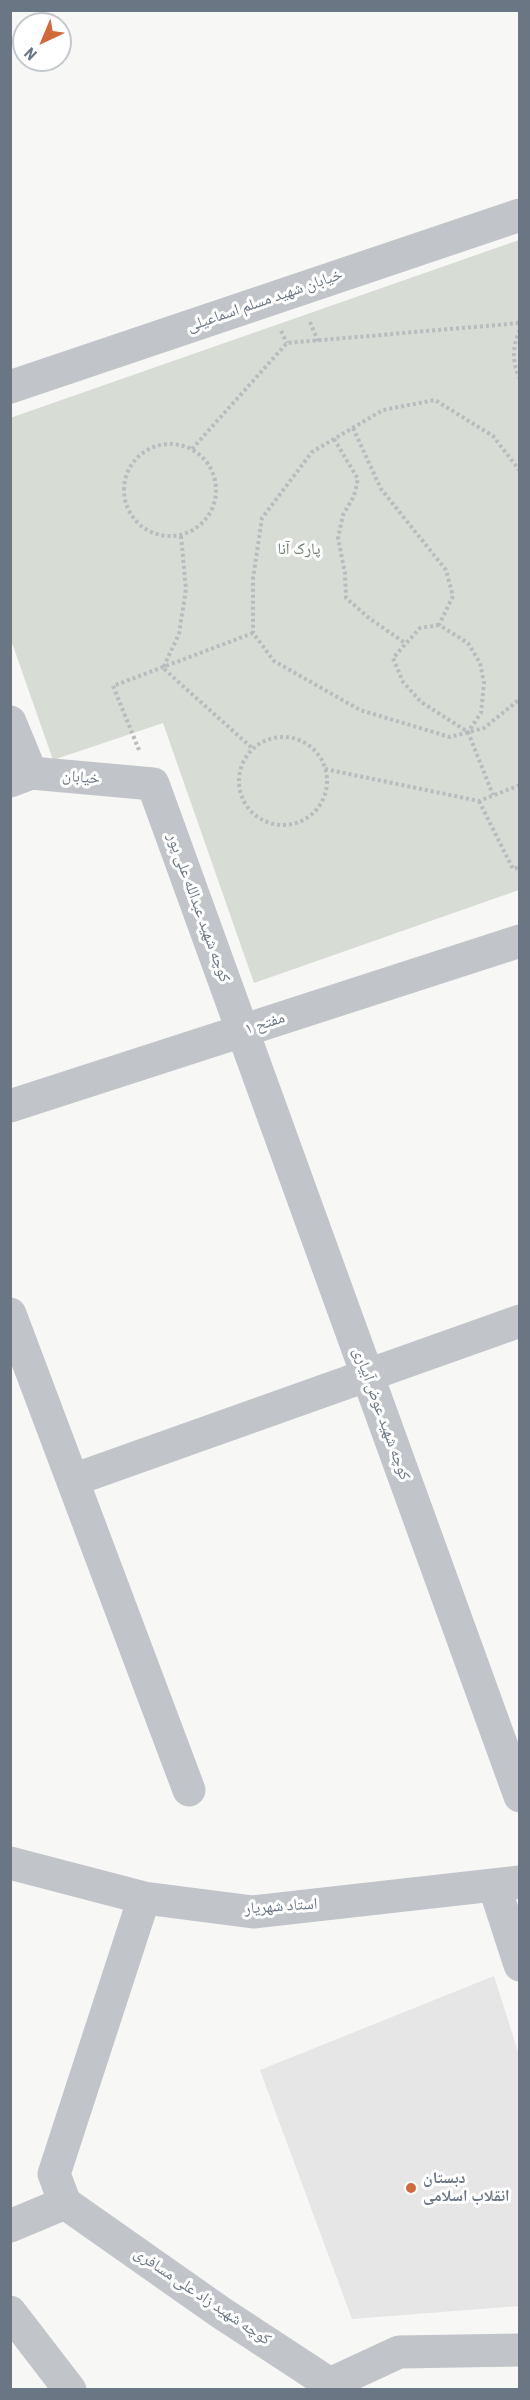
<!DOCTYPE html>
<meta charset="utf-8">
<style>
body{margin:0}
#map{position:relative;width:530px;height:2400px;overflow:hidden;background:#f7f7f5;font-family:"Roboto Condensed",sans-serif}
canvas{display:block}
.frame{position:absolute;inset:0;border:12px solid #6a7683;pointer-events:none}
.north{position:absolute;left:12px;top:12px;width:60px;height:60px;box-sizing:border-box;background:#fff;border:2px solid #c3c8cd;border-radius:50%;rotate:224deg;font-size:16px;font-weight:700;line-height:24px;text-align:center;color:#6a7683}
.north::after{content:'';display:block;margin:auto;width:21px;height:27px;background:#d1693b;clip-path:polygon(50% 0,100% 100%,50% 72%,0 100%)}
</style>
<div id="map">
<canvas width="530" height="2400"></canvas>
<div class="frame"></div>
<div class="north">N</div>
</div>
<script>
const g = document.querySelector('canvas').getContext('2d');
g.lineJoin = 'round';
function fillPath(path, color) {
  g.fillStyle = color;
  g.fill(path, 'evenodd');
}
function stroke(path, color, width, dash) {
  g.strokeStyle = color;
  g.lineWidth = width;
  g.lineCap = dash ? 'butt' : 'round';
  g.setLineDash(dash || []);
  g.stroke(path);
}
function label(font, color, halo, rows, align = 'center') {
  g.font = font + ' "Roboto Condensed","Noto Naskh Arabic",sans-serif';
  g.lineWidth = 6;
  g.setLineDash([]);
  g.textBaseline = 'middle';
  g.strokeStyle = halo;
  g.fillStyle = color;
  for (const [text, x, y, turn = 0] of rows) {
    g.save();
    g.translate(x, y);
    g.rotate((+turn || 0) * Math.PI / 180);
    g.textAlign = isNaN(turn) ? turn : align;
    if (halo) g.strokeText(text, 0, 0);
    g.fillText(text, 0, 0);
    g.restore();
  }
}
const built = new Path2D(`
 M494 1976 519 2055V2306L352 2319 260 2070Z`);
const green = new Path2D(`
 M519 240V890L254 983 163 723 53 760 11 640 10 418Z`);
const path = new Path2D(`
 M310 322 318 341
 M520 330C512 346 512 363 520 379
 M281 331 287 343
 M353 428 381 489 446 570 453 596 439 625 468 643 480 663 484 683 481 713 468 732
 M334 439 358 479 354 496 343 515 338 538 345 573 346 598 369 618 405 643
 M124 490a46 46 0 1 1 92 0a46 46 0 1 1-92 0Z
 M192 449 287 343 520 323
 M520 471 493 436 435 400 383 410 312 452 262 518 253 579V633L274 661 360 710 450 737 484 728 520 699
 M181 536 186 589 179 634 163 668 253 749
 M439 625 420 628 393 658 403 682 421 702 468 732 493 795
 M239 781a44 44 0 1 1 88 0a44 44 0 1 1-88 0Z
 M139 750 113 686 253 633
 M325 769 479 801 520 785
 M479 801 513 869 520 867`);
const minor = new Path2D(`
 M10 387 520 215
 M10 722 31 773
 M10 781 31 773 153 784 520 1796
 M10 1106 520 941
 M10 1314 189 1790
 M73 1480 520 1321
 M10 1863 144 1898 253 1912 520 1882
 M494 1885 520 1965
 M65 2203 220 2312 339 2390
 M65 2203 54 2174 144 1898
 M10 2226 65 2203
 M10 2312 70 2390
 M332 2383 399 2352 520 2350`);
const markers = [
 [411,2188,6,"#d1693b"]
];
const streetNames = [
 ["خیابان شهید مسلم اسماعیلی",265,301,-19],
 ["خیابان",81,778,5],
 ["کوچه شهید عبدالله علی پور",198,908,70],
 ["مفتح ۱",265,1024,-18],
 ["کوچه شهید عوض آبیاری",381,1414,70],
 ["استاد شهریار",281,1907,-4],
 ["کوچه شهید زاد علی مسافری",202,2297,34]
];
const parkNames = [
 ["پارک آنا",299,550]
];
const poiNames = [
 ["دبستان",423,2179],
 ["انقلاب اسلامی",423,2197]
];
fillPath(built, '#e5e6e5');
fillPath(green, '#d7dcd5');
stroke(path, '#b9bcbe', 4, [3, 3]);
stroke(minor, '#c1c4c8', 33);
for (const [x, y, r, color] of markers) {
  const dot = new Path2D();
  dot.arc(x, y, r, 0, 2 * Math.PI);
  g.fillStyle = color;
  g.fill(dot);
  stroke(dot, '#fff', 2);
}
label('16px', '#6a7683', '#fff', streetNames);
label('16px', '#6a7b68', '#fff', parkNames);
label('bold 16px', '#6a7683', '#fff', poiNames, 'left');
</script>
